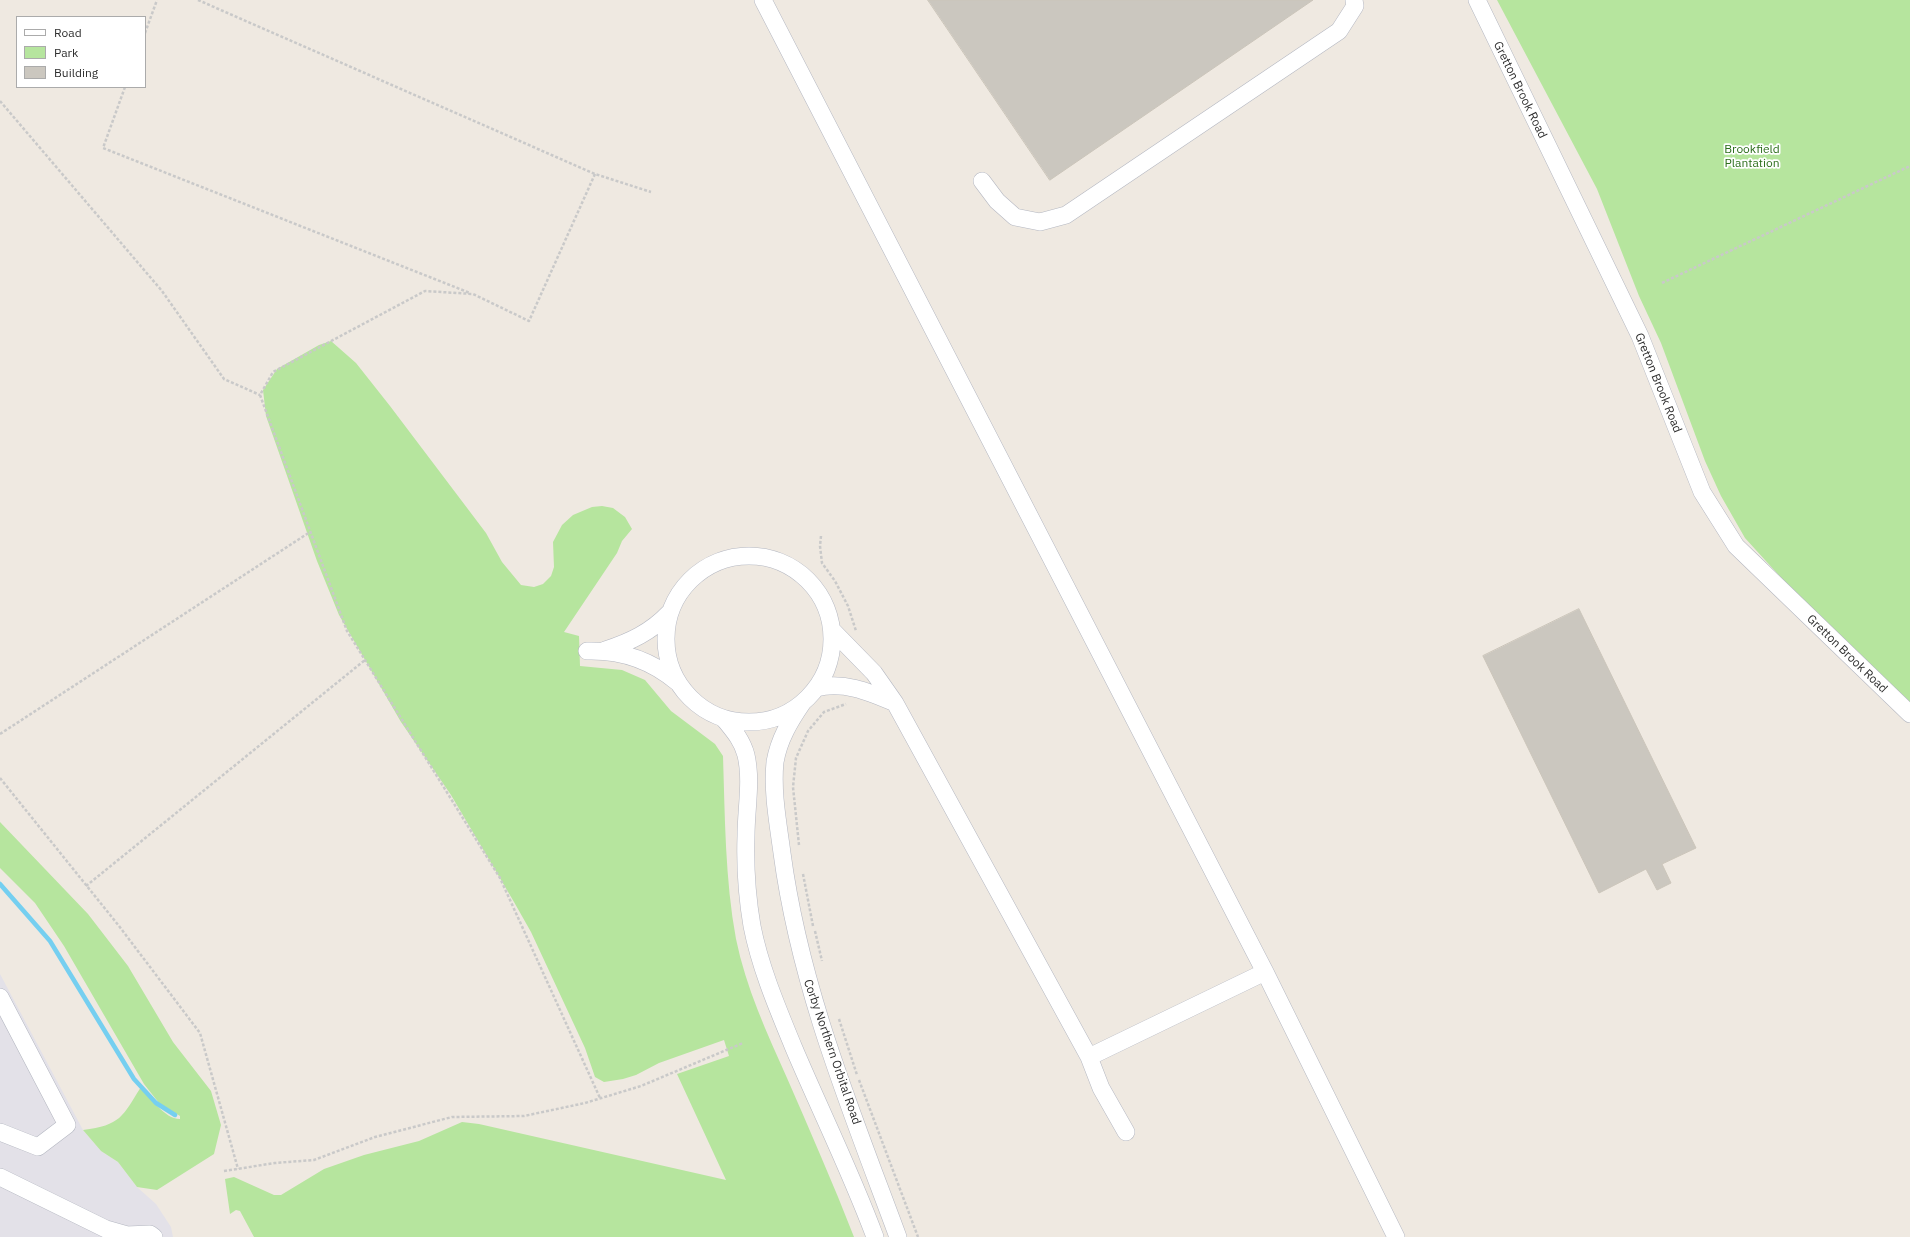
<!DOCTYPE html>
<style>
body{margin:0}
#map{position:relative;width:1910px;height:1237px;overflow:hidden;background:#efe9e1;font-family:"IBM Plex Sans",sans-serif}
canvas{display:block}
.legend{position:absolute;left:16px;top:16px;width:130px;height:72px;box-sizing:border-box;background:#fff;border:1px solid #ababab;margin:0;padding:5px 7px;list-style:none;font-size:12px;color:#2e2e2e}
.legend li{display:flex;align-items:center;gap:8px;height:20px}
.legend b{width:20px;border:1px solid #ababab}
</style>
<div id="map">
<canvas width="1910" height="1237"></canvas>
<ul class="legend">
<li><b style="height:5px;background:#fff"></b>Road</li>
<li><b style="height:11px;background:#b6e59e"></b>Park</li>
<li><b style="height:11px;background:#cbc7bf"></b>Building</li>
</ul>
</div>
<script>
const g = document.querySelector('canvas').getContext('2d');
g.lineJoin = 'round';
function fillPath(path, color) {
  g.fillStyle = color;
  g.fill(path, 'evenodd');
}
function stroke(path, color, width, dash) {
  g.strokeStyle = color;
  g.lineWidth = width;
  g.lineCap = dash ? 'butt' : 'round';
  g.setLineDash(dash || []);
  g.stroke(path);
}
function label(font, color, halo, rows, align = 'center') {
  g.font = font + ' "IBM Plex Sans",sans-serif';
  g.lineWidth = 3.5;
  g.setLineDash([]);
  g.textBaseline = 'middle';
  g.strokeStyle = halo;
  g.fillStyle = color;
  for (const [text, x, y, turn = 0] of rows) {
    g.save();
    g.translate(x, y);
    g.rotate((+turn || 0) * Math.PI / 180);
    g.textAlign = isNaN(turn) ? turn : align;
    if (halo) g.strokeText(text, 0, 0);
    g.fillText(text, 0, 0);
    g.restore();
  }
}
const industrial = new Path2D(`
 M0 974 83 1130 101 1151 118 1162 137 1187 156 1204 171 1227 173 1237H0Z`);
const green = new Path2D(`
 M1497 0H1910V708L1815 615 1745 538 1721 496 1705 461 1661 343 1639 296 1597 189Z
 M331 341 356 363 390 406 486 533 502 562 521 585 534 587 543 584 551 576 554 567 553 542 562 525 573 515 592 507 602 506 613 508 625 517 632 529 622 541 617 553 564 632 579 636 580 666 622 670 645 680 671 711 715 744 723 756C725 817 725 879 736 939 746 988 767 1033 787 1078 810 1131 833 1183 854 1237H254L240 1211 236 1210 230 1214 225 1179 234 1177 274 1195H281L324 1169 364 1155 419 1141 462 1122 479 1124 726 1180 677 1074 729 1056 724 1040 659 1063 636 1075 623 1079 604 1082 595 1077 585 1048 531 932 514 902 451 795 401 722 339 615 317 561 266 416 263 390 277 369 319 345Z
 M0 822 88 914 128 966 173 1042 211 1091 221 1125 214 1154 157 1190 137 1187 118 1162 101 1151 83 1130C121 1125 122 1117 141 1087 151 1097 164 1119 180 1119V1116L159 1103 144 1084 64 946 35 903 0 868Z`);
const stream = new Path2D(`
 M0 884 50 941 134 1079 156 1103 175 1115`);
const building = new Path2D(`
 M928 0H1313L1050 180Z
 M1579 609 1696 848 1662 864 1671 883 1657 890 1646 869 1599 893 1483 656Z`);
const path = new Path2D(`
 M198 0 595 174 651 192
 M145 33 157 0
 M125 87 103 148 470 293
 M0 101 162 291 224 379 260 395
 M595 174 529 321 473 294 425 291 273 372 260 395 347 631 500 878 600 1098
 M1662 283 1910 166
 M821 536 820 546 822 563 835 581 848 606 856 631
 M0 734 310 532
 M0 778 119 926 200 1033 238 1169
 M799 845 793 787 796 758 808 731 824 712 846 704
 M803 874 813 926
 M86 886 365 660
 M815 931 822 961
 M839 1019 857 1075
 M859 1080 918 1237
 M224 1171 275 1163 314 1160 375 1137 452 1117 524 1116 585 1103 641 1086 743 1043`);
const minor = new Path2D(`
 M763 0 1265 972 1396 1237
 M1477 0 1640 336 1702 492 1736 546 1910 714
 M982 181 997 201 1015 217 1040 222 1066 215 1339 31 1355 6 1354 0
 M666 639a83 83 0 1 1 166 0a83 83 0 1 1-166 0Z
 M832 630 874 673 895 703 1089 1057 1101 1088 1126 1132
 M605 650C630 642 651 632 669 613
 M587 651C620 650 651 660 677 682
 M816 688C844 681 869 692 895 703
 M803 702C790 721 779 739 775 762 772 792 778 823 782 853 800 988 851 1110 898 1237
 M724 719C733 730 742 740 746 755 752 781 746 809 746 836 745 865 747 897 752 926 760 967 777 1007 793 1046 820 1110 851 1172 875 1237
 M0 997 67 1125 38 1147 0 1132
 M1089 1057 1265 972
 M0 1177 106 1229 127 1235 150 1234 154 1237`);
const streetNames = [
 ["Gretton Brook Road",1520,90,64],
 ["Gretton Brook Road",1658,383,68],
 ["Gretton Brook Road",1847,654,44],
 ["Corby Northern Orbital Road",832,1052,71]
];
const parkNames = [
 ["Brookfield",1752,150],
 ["Plantation",1752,164]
];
fillPath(industrial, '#e3e1e8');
fillPath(green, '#b6e59e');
stroke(stream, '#75cff0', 4.5);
fillPath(building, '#cbc7bf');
stroke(building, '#cbc5ba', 1);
stroke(minor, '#b4b7c1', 18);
stroke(path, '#c9c9c9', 2.5, [3, 2]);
stroke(minor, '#fff', 17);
label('12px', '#2e2e2e', '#fff', streetNames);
label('12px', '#2c6e1b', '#fff', parkNames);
</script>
